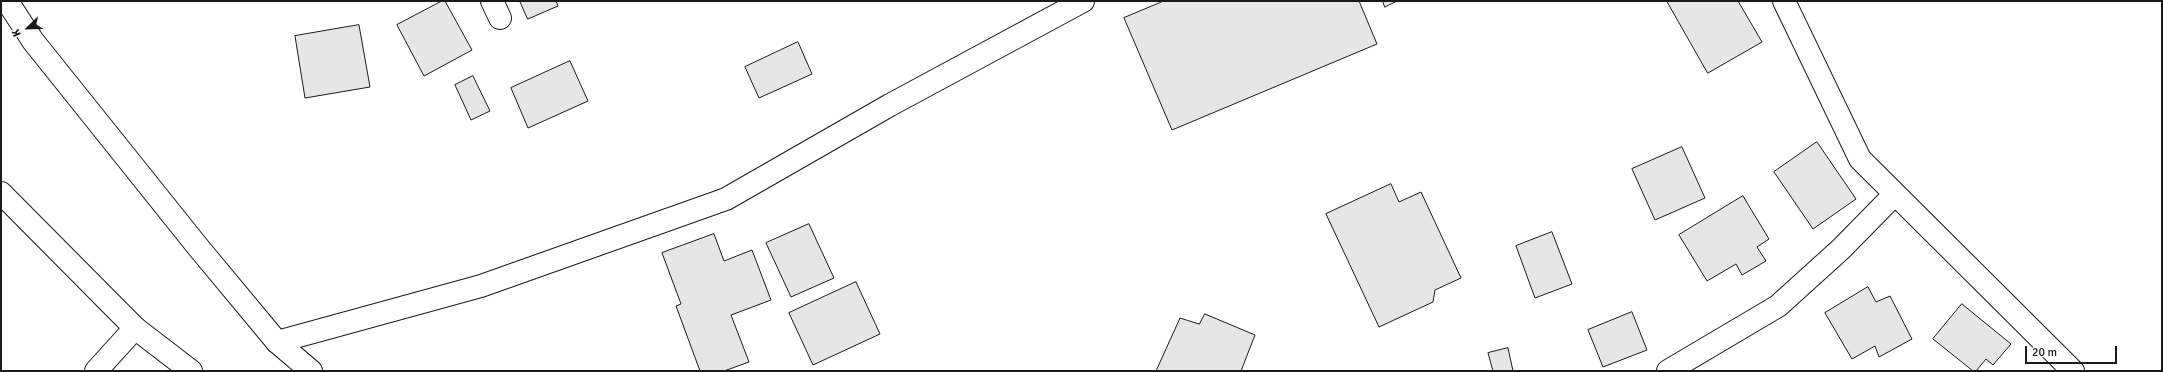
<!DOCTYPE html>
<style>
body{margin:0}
#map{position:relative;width:2163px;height:372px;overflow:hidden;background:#fff;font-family:Signika,sans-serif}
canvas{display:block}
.frame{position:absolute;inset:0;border:2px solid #1a1a1a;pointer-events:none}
.north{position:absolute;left:8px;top:8px;width:40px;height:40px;-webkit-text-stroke:3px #fff;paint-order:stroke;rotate:247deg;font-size:11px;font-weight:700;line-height:16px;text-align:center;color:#1a1a1a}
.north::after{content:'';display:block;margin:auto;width:14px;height:18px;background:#1a1a1a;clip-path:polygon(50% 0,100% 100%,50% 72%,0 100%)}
.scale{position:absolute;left:2025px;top:346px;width:92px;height:18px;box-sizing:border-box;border:2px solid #1a1a1a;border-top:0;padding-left:5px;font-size:12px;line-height:14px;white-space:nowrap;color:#1a1a1a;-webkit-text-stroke:3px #fff;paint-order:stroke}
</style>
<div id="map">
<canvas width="2163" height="372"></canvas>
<div class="frame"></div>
<div class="north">K</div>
<div class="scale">20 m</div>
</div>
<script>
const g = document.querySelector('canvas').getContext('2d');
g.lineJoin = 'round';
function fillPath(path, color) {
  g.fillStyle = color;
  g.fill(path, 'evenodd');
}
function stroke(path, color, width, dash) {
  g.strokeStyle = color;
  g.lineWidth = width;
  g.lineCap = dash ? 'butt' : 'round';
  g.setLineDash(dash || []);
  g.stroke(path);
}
const building = new Path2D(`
 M442 1H445L472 50 424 76 397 25Z
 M520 1H556L558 6 528 19Z
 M1164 1H1359L1377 44 1172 130 1124 18Z
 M1383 1H1397L1385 7Z
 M1667 1H1738L1762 42 1708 73Z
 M359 25 370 87 305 98 295 36Z
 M798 42 812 74 759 98 745 67Z
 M570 61 588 101 528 128 511 88Z
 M473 76 490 111 471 120 455 85Z
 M1817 142 1856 199 1813 229 1774 172Z
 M1682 147 1705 198 1655 220 1632 169Z
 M1391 184 1399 202 1421 192 1461 278 1435 290 1433 302 1379 327 1326 214Z
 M1743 196 1769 239 1757 247 1766 261 1742 275 1736 264 1707 281 1679 235Z
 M809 224 834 278 791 297 766 243Z
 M1552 232 1572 284 1535 298 1516 246Z
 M714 234 724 261 752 250 771 300 731 315 749 362 724 371H700L676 306 681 304 662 253Z
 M856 282 880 334 813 365 789 313Z
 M1868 287 1876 302 1890 296 1912 339 1879 357 1875 346 1852 359 1825 313Z
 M1962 304 2011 344 1993 365 1986 359 1976 371H1973L1933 339Z
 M1632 312 1647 350 1603 367 1588 330Z
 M1205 314 1255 335 1241 371H1156L1180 318 1199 324Z
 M1508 348 1513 371H1493L1488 353Z`);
const street = new Path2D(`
 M492 1 500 18
 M1784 1 1860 159 2073 371
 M277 342 481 286 726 199 890 105 1083 1
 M96 371 135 328
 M1668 371 1778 306 1841 249 1895 194`);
const highway = new Path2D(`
 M7 1 33 41 198 247 277 342 311 371
 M1 193 135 328 191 371`);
fillPath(building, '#e6e6e6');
stroke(building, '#1a1a1a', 1);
stroke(street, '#1a1a1a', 24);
stroke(highway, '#1a1a1a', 24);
stroke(street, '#fff', 22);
stroke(highway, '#fff', 22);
</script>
